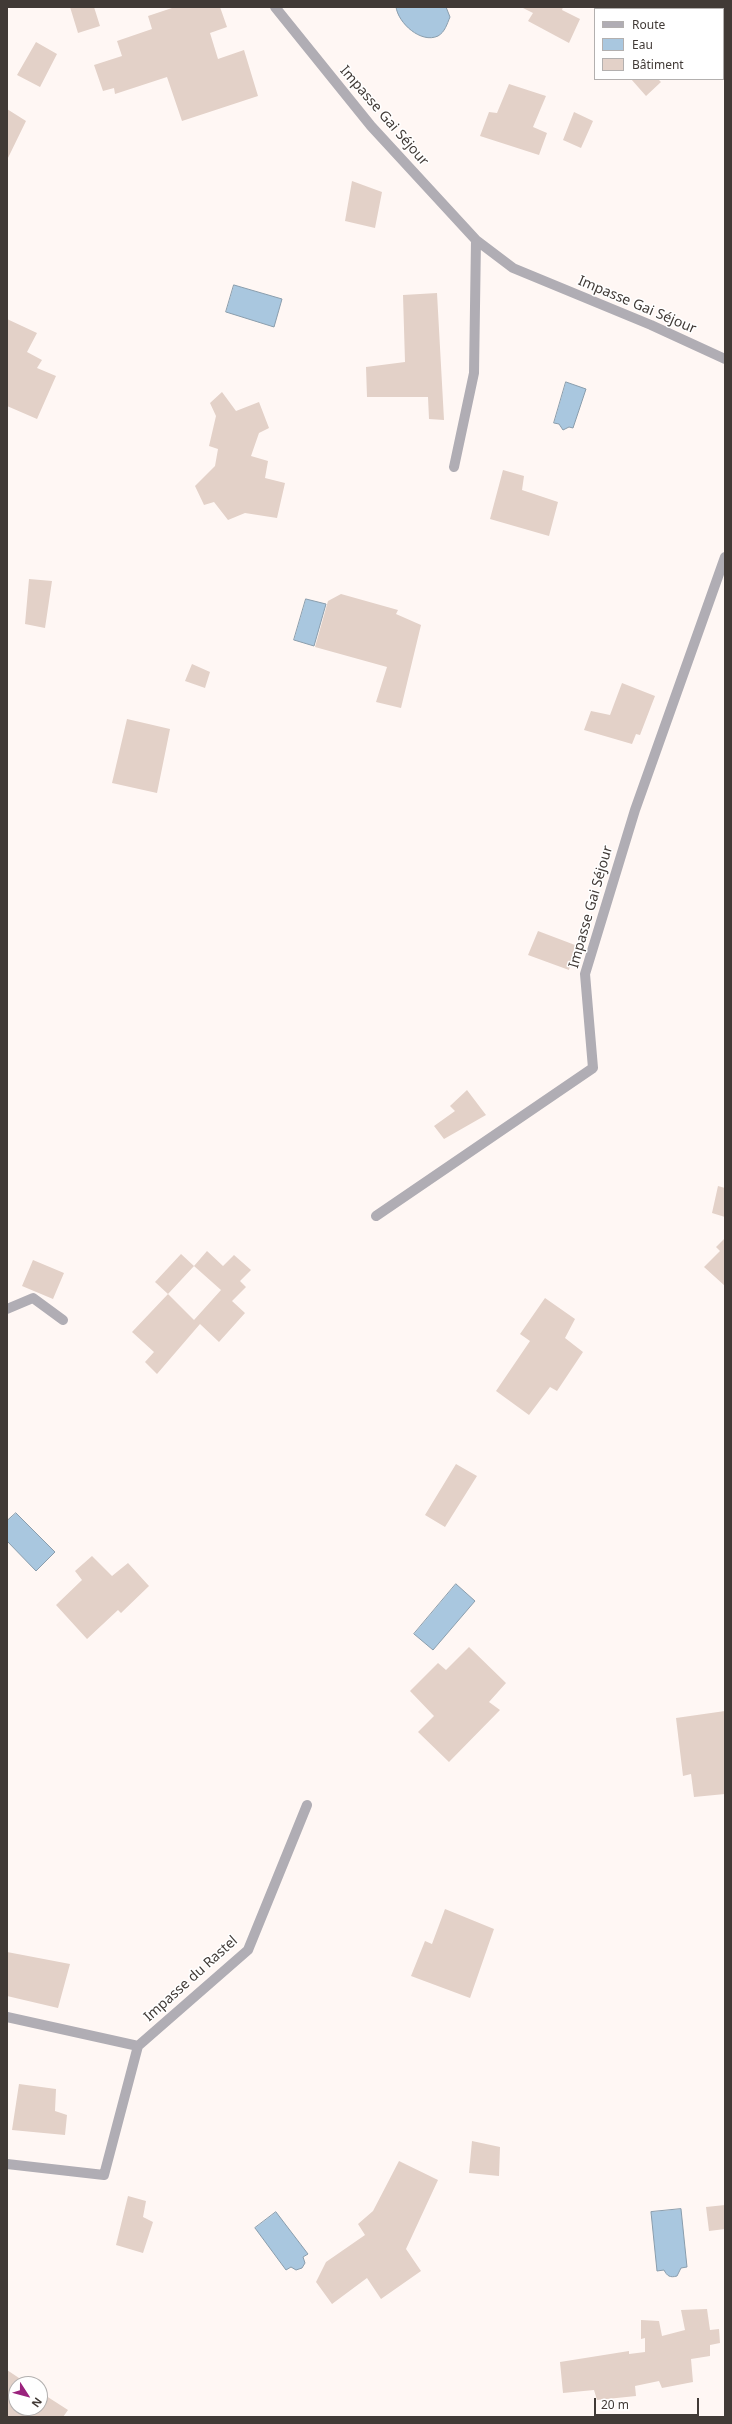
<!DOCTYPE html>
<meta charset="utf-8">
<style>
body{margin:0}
#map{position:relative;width:732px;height:2424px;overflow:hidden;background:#fff7f4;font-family:"Noto Sans",sans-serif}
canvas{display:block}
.frame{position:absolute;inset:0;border:8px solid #413a36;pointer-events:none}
.legend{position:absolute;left:594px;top:8px;width:130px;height:72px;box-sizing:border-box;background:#fff;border:1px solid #b3b0af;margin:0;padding:5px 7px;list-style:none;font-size:12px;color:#413a36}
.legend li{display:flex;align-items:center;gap:8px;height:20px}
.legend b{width:20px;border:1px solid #b3b0af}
.north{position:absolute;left:8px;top:2376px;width:40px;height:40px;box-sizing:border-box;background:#fff;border:1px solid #b3b0af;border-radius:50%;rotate:126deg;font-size:11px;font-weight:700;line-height:16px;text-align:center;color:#413a36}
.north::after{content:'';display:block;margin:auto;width:14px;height:18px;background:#9a237d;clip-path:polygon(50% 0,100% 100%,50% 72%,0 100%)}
.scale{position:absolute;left:594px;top:2398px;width:105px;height:18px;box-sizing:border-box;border:2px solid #413a36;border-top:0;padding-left:5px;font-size:12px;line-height:14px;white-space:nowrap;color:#413a36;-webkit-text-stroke:3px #fff;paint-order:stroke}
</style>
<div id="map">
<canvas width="732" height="2424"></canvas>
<div class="frame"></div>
<ul class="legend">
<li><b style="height:5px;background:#b0adb4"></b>Route</li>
<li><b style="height:11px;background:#a9c7df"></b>Eau</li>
<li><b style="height:11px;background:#e3d1c8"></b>Bâtiment</li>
</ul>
<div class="north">N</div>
<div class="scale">20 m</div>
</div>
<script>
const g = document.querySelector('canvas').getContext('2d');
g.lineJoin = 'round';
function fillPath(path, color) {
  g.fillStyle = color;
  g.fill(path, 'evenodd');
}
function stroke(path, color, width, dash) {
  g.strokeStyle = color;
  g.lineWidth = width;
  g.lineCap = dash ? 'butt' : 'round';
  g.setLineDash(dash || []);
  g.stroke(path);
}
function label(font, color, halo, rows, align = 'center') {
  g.font = font + ' "Noto Sans",sans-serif';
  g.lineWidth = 3;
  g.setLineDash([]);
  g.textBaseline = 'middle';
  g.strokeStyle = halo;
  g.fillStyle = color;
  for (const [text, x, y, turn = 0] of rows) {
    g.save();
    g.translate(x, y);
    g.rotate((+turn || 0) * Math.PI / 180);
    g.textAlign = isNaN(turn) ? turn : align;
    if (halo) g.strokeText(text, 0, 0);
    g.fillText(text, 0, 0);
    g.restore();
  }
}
const water = new Path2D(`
 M396 7H446L450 17C447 24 445 32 438 36 421 44 398 23 396 7Z
 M234 285 282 299 274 327 226 312Z
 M566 382 586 389 573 428 569 427 563 430 559 424 554 423Z
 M306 599 326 604 314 646 294 640Z
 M16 1513 55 1552 36 1571 7 1541V1521Z
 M456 1584 475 1601 433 1650 414 1634Z
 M681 2209 687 2267 681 2268 677 2276C670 2278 667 2276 664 2270L657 2271 651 2212Z
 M276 2212 308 2254 303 2257 305 2263 302 2268 296 2270 291 2267 286 2270 255 2228Z`);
const building = new Path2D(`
 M70 7H94L100 26 78 33Z
 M175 7H220L227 27 210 33 218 59 244 50 258 96 182 121 167 77 115 94 114 88 103 91 94 65 122 56 117 41 152 29 148 16Z
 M521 7H563L562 10 580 19 569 43 528 21 533 13Z
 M36 42 57 54 40 87 17 75Z
 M631 79H658L661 82 646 96Z
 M509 84 546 96 533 127 547 133 539 155 480 136 489 112 497 113Z
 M7 109 26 121 7 160Z
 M574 112 593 121 581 148 563 140Z
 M352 181 382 192 375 228 345 221Z
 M437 293 444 420 429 419 428 397H367L366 367 405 362 403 295Z
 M7 319 37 333 27 352 42 360 37 368 56 376 37 419 7 406Z
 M222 392 236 411 259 402 269 428 259 433 251 456 268 461 265 478 285 483 277 518 245 513 228 520 214 502 204 505 195 486 215 466 218 449 209 446 216 416 210 403Z
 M503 470 524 476 522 490 558 502 549 536 490 519Z
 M29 579 52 581 45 628 25 624Z
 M341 594 398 610 396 614 421 625 401 708 376 702 387 667 315 647 328 601Z
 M192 664 210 672 205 688 185 681Z
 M622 683 655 696 640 735 636 734 632 744 584 730 591 711 610 715Z
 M127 719 170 729 157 793 112 783Z
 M538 931 575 945 569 970 528 955Z
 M467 1090 486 1115 444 1139 434 1126 455 1111 450 1106Z
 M718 1186 725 1188V1217L712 1213Z
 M725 1238V1286L704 1267 720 1251 716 1247Z
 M207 1251 223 1266 234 1255 251 1270 240 1281 246 1287 232 1301 245 1313 219 1342 200 1324 157 1374 145 1362 154 1352 132 1332 168 1294 155 1282 181 1254 194 1266ZM194 1266 221 1290 194 1320 168 1294Z
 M33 1260 64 1273 53 1299 22 1286Z
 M545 1298 575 1319 565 1338 583 1352 557 1391 550 1387 529 1415 496 1391 530 1341 520 1334Z
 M456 1464 477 1476 445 1527 425 1515Z
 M92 1556 112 1576 128 1563 149 1586 121 1613 118 1610 87 1639 56 1605 82 1580 75 1571Z
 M469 1647 506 1683 489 1702 500 1710 449 1762 418 1732 434 1716 410 1691 438 1663 446 1670Z
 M725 1711V1794L694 1797 691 1774 683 1776 676 1718Z
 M445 1909 494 1929 470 1998 411 1976 425 1941 432 1944Z
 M7 1952 70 1964 58 2008 7 1996Z
 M19 2084 56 2089 55 2111 67 2115 65 2135 12 2130Z
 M472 2141 500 2147 499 2176 469 2173Z
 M399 2161 438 2180 406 2249 421 2271 381 2299 367 2278 332 2304 316 2282 326 2262 365 2235 358 2224 373 2211Z
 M128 2196 146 2201 143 2217 153 2222 143 2253 116 2245Z
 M725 2205V2229L709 2231 706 2207Z
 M707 2309 710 2330 719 2329 720 2343 710 2345V2356L691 2359 693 2382 662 2388 659 2381 635 2386 636 2396 597 2400 594 2390 563 2393 560 2362 629 2351V2354L645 2352V2338L641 2339V2320L659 2321 662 2336 685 2330 681 2310Z
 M7 2370 28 2384H16V2408H40V2392L68 2410 63 2417H7Z`);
const minor = new Path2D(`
 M275 7 371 126 476 240 513 268 651 325 725 359
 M454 467 474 373 476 240
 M376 1216 593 1068 585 974 635 810 725 557
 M7 1309 33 1298 63 1320
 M7 2017 138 2046 248 1950 307 1805
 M7 2164 104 2175 138 2046`);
const streetNames = [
 ["Impasse Gai Séjour",384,116,49],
 ["Impasse Gai Séjour",637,305,23],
 ["Impasse Gai Séjour",591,907,-74],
 ["Impasse du Rastel",191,1979,-42]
];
fillPath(water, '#a9c7df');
stroke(water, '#8a9dac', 1);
fillPath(building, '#e3d1c8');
stroke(minor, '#b0adb4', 10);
label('14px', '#413a36', '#fff', streetNames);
</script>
